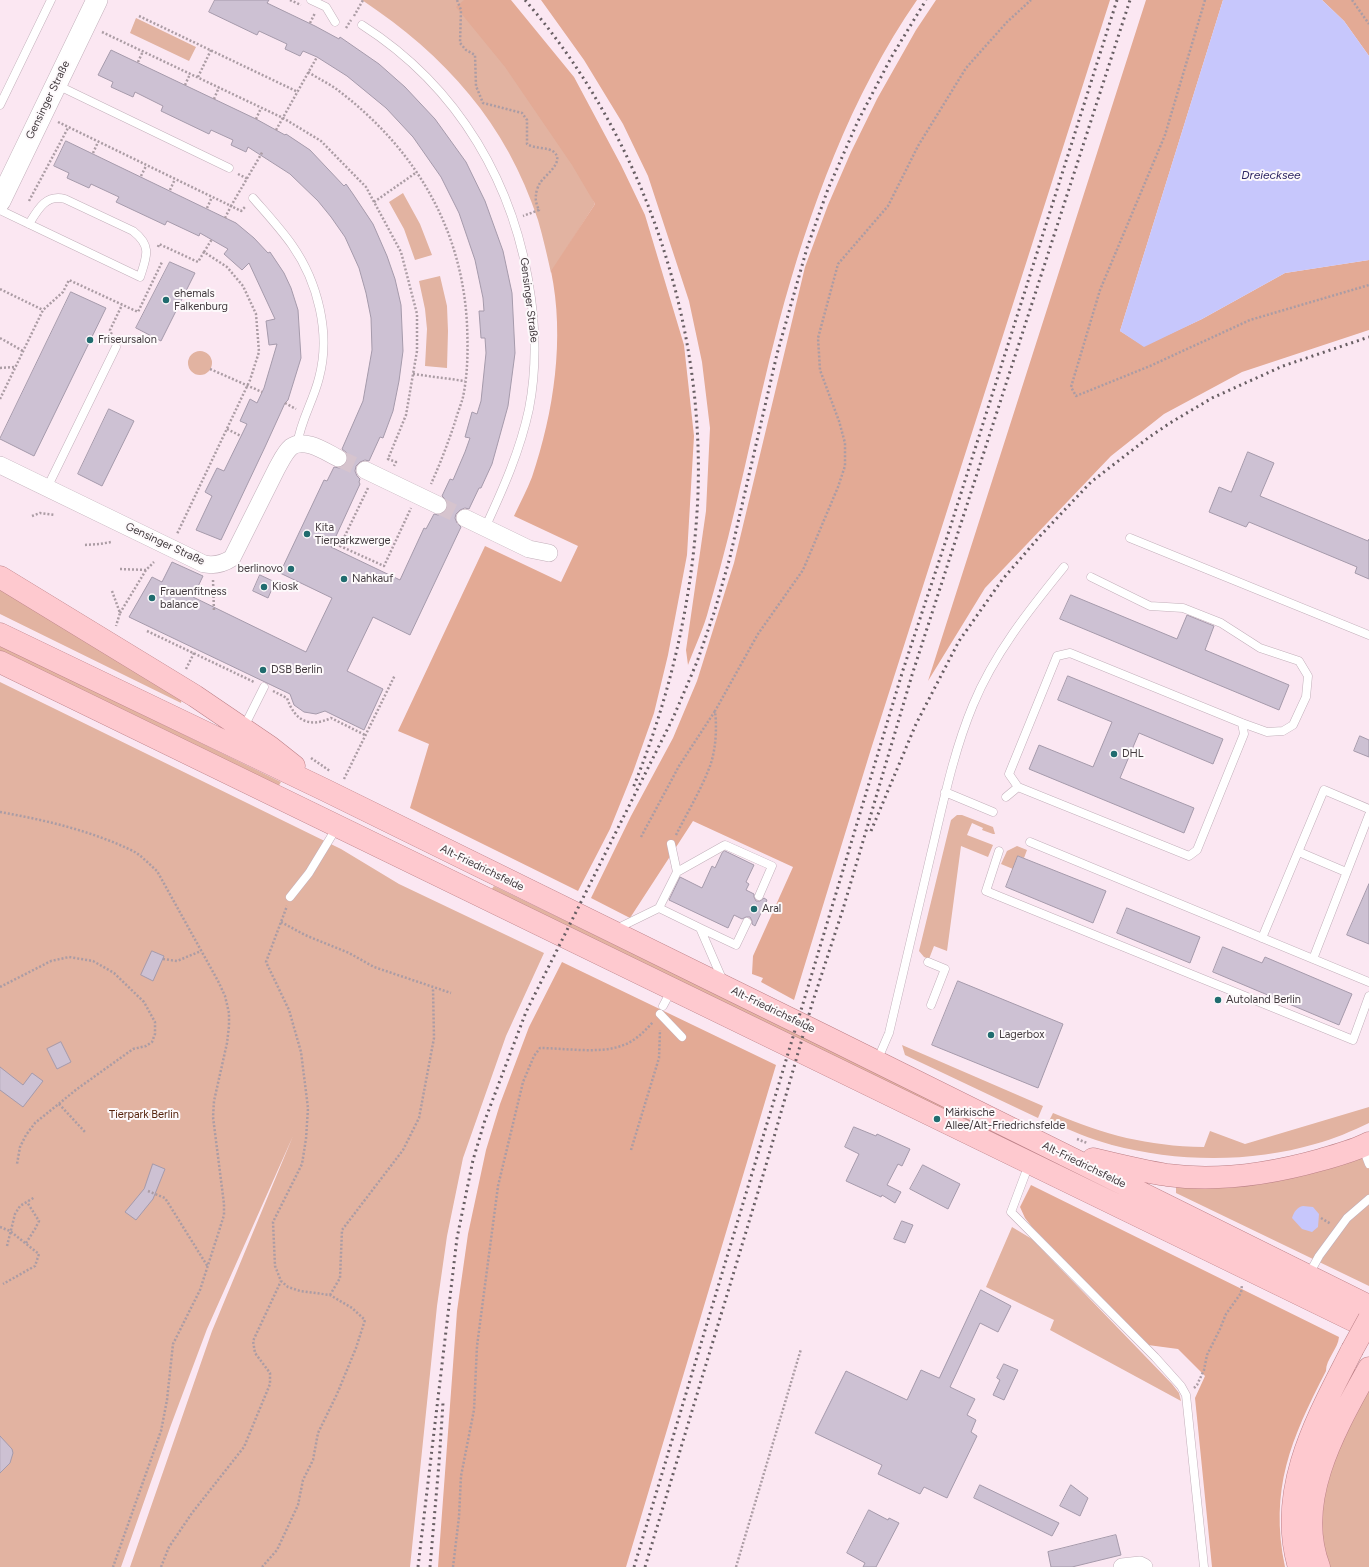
<!DOCTYPE html>
<meta charset="utf-8">
<style>
body{margin:0}
canvas{display:block;background:#fbe7f2}
</style>
<canvas width="1369" height="1567"></canvas>
<script>
const g = document.querySelector('canvas').getContext('2d');
g.lineJoin = 'round';
function fillPath(path, color) {
  g.fillStyle = color;
  g.fill(path, 'evenodd');
}
function stroke(path, color, width, dash) {
  g.strokeStyle = color;
  g.lineWidth = width;
  g.lineCap = dash ? 'butt' : 'round';
  g.setLineDash(dash || []);
  g.stroke(path);
}
function label(font, color, halo, rows, align = 'center') {
  g.font = font + ' Figtree,sans-serif';
  g.lineWidth = 4;
  g.setLineDash([]);
  g.textBaseline = 'middle';
  g.strokeStyle = halo;
  g.fillStyle = color;
  for (const [text, x, y, turn = 0] of rows) {
    g.save();
    g.translate(x, y);
    g.rotate((+turn || 0) * Math.PI / 180);
    g.textAlign = isNaN(turn) ? turn : align;
    if (halo) g.strokeText(text, 0, 0);
    g.fillText(text, 0, 0);
    g.restore();
  }
}
const green = new Path2D(`
 M362 0H496L595 204 551 273C547 255 543 237 538 220 506 123 446 56 362 0Z
 M136 18 196 47 189 61 130 33Z
 M403 193 420 224 432 255 415 260 404 229 389 202Z
 M440 276 447 306 448 331 447 368 425 366 427 329 425 309 419 281Z
 M188 363a12 12 0 1 1 24 0a12 12 0 1 1-24 0Z
 M0 585 182 698 181 703 0 614Z
 M0 645 281 782 278 787 0 651Z
 M0 682 341 849 399 884 544 953 506 1036 463 1158 447 1236 437 1306 410 1567H130L212 1331 293 1136 207 1329 171 1425 121 1567H0Z
 M957 815H962L993 827 995 834H993L982 830 983 828 972 823 967 835 993 845 988 857 961 846 947 951 934 946 929 959 924 957 919 951 951 820Z
 M1017 846 1027 850 1024 858 1018 856 1013 869 1001 864 1007 851Z
 M494 886 1150 1205 1148 1210 491 890Z
 M902 1045 1043 1106 1038 1118 905 1055Z
 M1369 1107V1123C1352 1131 1334 1139 1315 1144 1251 1163 1176 1162 1112 1145 1090 1139 1070 1130 1049 1121L1053 1113C1106 1135 1146 1146 1204 1147L1210 1131 1245 1144Z
 M1369 1152V1286L1176 1193V1183Z
 M1012 1227 1032 1239 1172 1384 1179 1393 1181 1401 1050 1330 1054 1320 986 1287Z
 M1369 1390V1567H1329L1322 1539V1501L1339 1443Z`);
const forest = new Path2D(`
 M464 0H511L574 77 621 165 645 215 684 345 694 436 687 555 668 655 654 713 633 772 610 829 578 891 410 808 429 744 398 731 485 546 561 582 578 546 514 516C520 503 527 490 532 477 554 412 565 338 551 271L595 204 572 165 505 67 456 7Z
 M541 0H917C851 95 809 210 779 322 754 417 737 514 709 608 704 628 695 646 688 665L686 650 706 511 710 428 702 362 689 301 648 176 623 124 584 60Z
 M936 0H1110L871 749 794 1000 761 982 763 978 752 974 753 956 793 867 693 821 630 918 591 898 631 816 673 738 697 681 734 563 805 267 828 205 851 152 877 99 916 30Z
 M1146 0H1223L1120 331 1144 346 1202 319 1285 273 1369 260V330L1242 372 1164 414 1111 456 985 588 928 681Z
 M1322 0H1369V56L1344 21Z
 M562 962 776 1065 626 1567H438L457 1311 468 1234 486 1150 500 1104 529 1027Z
 M1031 1185 1339 1337C1338 1349 1326 1359 1326 1371 1291 1439 1269 1489 1285 1567H1212L1195 1398 1205 1376 1178 1349 1148 1345 1032 1227 1025 1218 1020 1207Z`);
const water = new Path2D(`
 M1223 0H1322L1344 21 1369 56V260L1285 273 1202 319 1144 347 1120 331Z
 M1303 1206 1313 1207 1319 1214 1318 1227 1312 1232 1302 1229 1292 1218C1294 1212 1297 1207 1303 1206Z`);
const building = new Path2D(`
 M215 0H269L267 3 315 26 339 39 340 37 379 64 405 87 435 119 466 162 485 201 503 251 512 293 515 353 508 406 492 464 481 488H479L469 509 465 508 460 510 456 514 455 518 457 523 461 527 410 635 373 617 347 671 383 689 364 730 325 711 316 714 304 712 294 705 290 694 129 617 152 577 162 582 172 562 203 576 193 597 306 652 332 598 280 573 324 480 327 481 334 467 339 468 343 467 347 462 348 458 347 453 342 449 363 401 372 350 371 318 366 293 359 268 345 237 331 217 318 201 290 174 248 147 246 152 231 145 233 140 211 130 209 134 161 111 163 106 135 92 133 97 111 87 113 82 98 75 111 50 256 119 285 135 286 134 310 150 344 186 346 184 353 194 373 224 387 256 395 279 401 305 403 351 399 381 393 411 383 438 380 437 369 461 365 460 360 462 356 466 355 471 357 476 360 479 359 482 360 484 331 547 400 580 424 528 426 529 434 514 438 515 443 513 447 509 448 505 446 500 442 496 450 479 453 480 465 452 470 438 465 437 472 412 477 414 481 401 486 353 485 338H481L479 311H484L483 298 475 260 459 213 441 177 413 137 386 108 347 76 317 57 303 51 300 56 285 49 287 44 259 31 257 35 209 12Z
 M66 141 236 223 254 238 268 253 270 252 284 273 291 288 298 310 301 358 288 400 285 403 265 447 221 540 196 530 212 496 205 492 217 468 224 471 247 424 240 421 250 399 257 403 264 388 277 344 269 345 266 321 275 319 249 263 242 270 224 254 228 249 200 233 199 236 167 221 165 225 116 202 119 197 91 184 89 188 67 178 69 173 54 166Z
 M170 262 195 273 161 341 136 328Z
 M71 292 106 308 34 456 0 439Z
 M109 409 134 421 102 486 78 474Z
 M1248 452 1274 463 1260 496 1368 541 1369 539V579L1355 573 1357 567 1249 522 1246 527 1209 512 1219 487 1231 492Z
 M260 575 275 582 268 598 253 591Z
 M1071 595 1177 639 1187 615 1214 626 1205 650 1289 685 1279 710 1060 619Z
 M1068 676 1223 739 1213 764 1139 733 1120 778 1194 808 1184 833 1029 769 1039 745 1093 767 1112 722 1058 700Z
 M1360 736 1369 740V757L1354 751Z
 M725 851 754 865 746 882 749 884 746 890 754 894V897L756 901H760L764 898 767 900 755 926 752 924V921L750 917H746L742 919 734 915 728 928 669 900 680 877 702 888 712 866 715 868 722 853Z
 M1018 856 1106 891 1093 923 1006 887Z
 M1369 884V944L1347 935Z
 M1127 908 1200 937 1190 963 1117 933Z
 M1223 947 1262 963 1265 957 1352 994 1339 1025 1213 972Z
 M152 951 164 956 153 981 141 975Z
 M958 981 1063 1024 1038 1088 932 1045Z
 M61 1042 71 1062 57 1069 47 1049Z
 M0 1067 23 1085 32 1073 43 1081 23 1107 0 1090Z
 M854 1127 876 1136 877 1134 910 1149 902 1166 898 1164 887 1185 901 1192 895 1203 882 1195 881 1197 846 1181 859 1154 845 1147Z
 M153 1164 165 1169 153 1199 136 1220 125 1212 144 1189Z
 M923 1165 960 1184 948 1209 910 1189Z
 M902 1221 913 1225 905 1243 894 1239Z
 M981 1290 1011 1306 998 1332 980 1323 950 1387 975 1399 967 1415 976 1420 971 1432 977 1436 947 1498 924 1487 920 1494 878 1474 882 1465 815 1433 846 1371 907 1400 921 1370 939 1378Z
 M1004 1364 1018 1370 1004 1400 993 1395 1000 1380 997 1378Z
 M0 1436 12 1449 13 1453 10 1463 0 1473Z
 M980 1485 1059 1523 1052 1536 974 1498Z
 M1071 1485 1088 1498 1080 1516 1060 1506Z
 M869 1510 888 1520 889 1518 899 1523 876 1567H863L865 1563 847 1553Z
 M1116 1535 1121 1555 1072 1567H1051L1048 1552Z`);
const minorTunnel = new Path2D(`
 M338 458 365 470
 M438 505 465 518`);
const path = new Path2D(`
 M290 0 301 5
 M457 0 461 10 460 43 466 50 475 55 476 86 483 103 522 113 527 120V144C535 149 548 147 554 152 565 162 545 175 540 183 538 186 536 192 536 195 535 200 537 206 539 210L523 216
 M1205 0 1165 135 1100 290 1071 387 1076 396 1150 366 1250 320 1369 285
 M1352 0 1369 24
 M139 16 298 92
 M354 16 363 0
 M310 23 315 13
 M346 28 351 20
 M102 32 283 118 321 141 366 187 401 252 417 314V351L406 415 388 459 396 462 394 466
 M138 62 143 51
 M308 72C319 79 330 84 339 91 415 149 462 228 467 324 468 348 468 373 463 397 461 405 457 414 455 422 448 443 440 464 431 484
 M198 77 211 50
 M185 85 190 74
 M214 99 219 87
 M256 119 261 108
 M58 122 231 206 263 151
 M276 130 317 57
 M93 153 98 142
 M238 174 248 179
 M141 176 146 166
 M170 190 175 179
 M29 201 68 128
 M374 202 417 172
 M207 208 212 197
 M225 218 231 206 241 211 246 206
 M158 247 159 244 198 262 204 252 227 267 243 286 256 314 259 352 250 380 177 534
 M204 252 212 239
 M0 289 43 310
 M0 338 23 351
 M113 338 110 330 122 305
 M0 368 15 367
 M210 369 262 392
 M413 374 465 381
 M0 399 43 310 63 292 69 280 138 312 162 262
 M285 403 296 409
 M227 429 241 436
 M368 488 340 546 384 566 411 508
 M32 516 40 513 55 515
 M85 545 100 544 111 542
 M120 569 146 570 154 562
 M213 580 214 612
 M112 591 120 613 116 626
 M120 613 146 570
 M147 631 254 682
 M186 669 195 651
 M273 691 287 698C295 721 309 728 331 718L365 735
 M311 758 330 771
 M344 779 395 675
 M0 812C45 820 92 831 133 851 142 856 149 864 157 871L218 981 225 996 229 1013V1026L227 1043 214 1101 213 1117 224 1204V1215L219 1231 200 1290 173 1344 167 1400 161 1431 113 1567
 M676 835C687 813 701 790 710 766 716 749 717 728 715 711L758 634 803 570 838 487 845 466V443L839 421 820 370 818 338 838 264 888 206 918 146 966 68 1007 22 1031 0
 M641 837 679 766 715 711
 M281 922 305 935 349 953 374 967 451 993
 M163 959 177 961 201 951
 M0 987 51 961 69 957 93 961 114 973 144 1002 155 1022V1034L152 1042 146 1046 133 1049 77 1089 35 1123 26 1135 20 1147 17 1164
 M59 1104 85 1132
 M1077 1139 1087 1143
 M631 1150 659 1058 660 1030
 M148 1191 165 1198 208 1267
 M1321 1218 1331 1224
 M0 1227 10 1231 39 1254 35 1266 3 1284
 M26 1243 35 1229 39 1221 27 1202
 M7 1246 15 1214 20 1206 35 1197
 M330 1295 340 1278 342 1230 403 1150 419 1118 434 1038 433 988
 M1194 1388 1197 1385 1204 1370 1207 1355 1220 1329 1226 1314 1241 1293 1242 1285
 M161 1567 169 1547 192 1513 244 1447 270 1384V1373L255 1353 253 1341 281 1281
 M262 1567 277 1550 298 1505 303 1480 313 1460 318 1433 337 1394 356 1348 365 1320 352 1308 330 1295 300 1291 288 1287 281 1281 275 1266 273 1222 302 1164 306 1139 308 1108 301 1052 289 1010 266 962 287 906
 M453 1567 459 1517 461 1476 474 1410 477 1346 498 1186 523 1082 534 1056 540 1048C564 1048 598 1054 621 1046 634 1042 644 1032 653 1022
 M736 1567 801 1349`);
const service = new Path2D(`
 M311 0 326 7 335 22
 M362 25C459 87 516 185 531 298 536 335 536 373 529 409 520 451 503 489 485 528
 M57 85 229 168
 M0 105 51 0
 M253 198C266 213 280 228 292 245 318 282 331 334 319 378 313 402 301 419 297 445
 M0 210 29 224 140 277C147 256 152 246 133 231L65 199C46 194 38 209 29 224
 M47 488 116 347
 M1130 538 1369 635
 M1091 577 1150 606 1183 608 1221 623 1260 648 1299 661 1308 676 1306 697 1293 725 1283 731 1267 732 1242 723 1070 653 1057 656 1009 774 1018 787 1189 856 1197 850 1244 734 1242 723
 M244 727 264 687
 M945 792 993 812
 M1006 797 1018 787
 M1030 842 1369 982
 M671 844 677 872
 M999 851 986 891 1353 1040 1369 996
 M1299 852 1346 872
 M290 897 309 873 337 827
 M659 908 677 872 725 845 772 866 759 896
 M700 928 736 945 747 922
 M616 929 659 908 700 928 723 981
 M1262 938 1324 790 1369 809
 M1313 959 1369 815
 M928 962 945 969 931 1005
 M663 1006 672 989
 M660 1014 682 1037
 M877 1061 889 1033C903 973 917 914 931 854 943 804 953 753 973 705 994 654 1029 610 1064 567
 M1363 1148 1369 1164
 M1029 1164 1011 1212 1155 1357 1181 1386 1186 1395 1204 1567
 M1308 1276 1319 1256 1347 1218 1369 1199`);
const minor = new Path2D(`
 M0 465 204 564C215 566 223 564 232 558L277 468C281 461 285 452 291 447 304 437 326 452 338 458
 M365 470 438 505
 M465 518 529 549 549 553
 M1122 1567 1140 1565 1144 1567`);
const tertiary = new Path2D(`
 M0 201 97 0`);
const primary = new Path2D(`
 M0 577 195 696 270 747 294 766
 M0 634 325 790 825 1036 1369 1306
 M0 662 1369 1328
 M1093 1159C1118 1165 1142 1171 1167 1175 1219 1182 1270 1174 1320 1160 1337 1155 1354 1151 1369 1143
 M1299 1567C1276 1489 1318 1417 1352 1350
 M1319 1567C1293 1499 1337 1426 1369 1368`);
const rail = new Path2D(`
 M525 0C641 134 704 316 698 493 694 594 671 695 633 788
 M871 831 916 724 959 641 1002 580 1040 536 1091 482 1148 438 1170 423 1212 398 1283 366 1369 337
 M418 1567 457 1238 473 1160 485 1120 526 1012 673 718 697 662 715 610 730 557 777 354 807 248 828 189 858 121 892 56 926 0
 M430 1567 439 1463 443 1403
 M634 1567 903 670 950 528 1117 0
 M645 1567 764 1172 812 1004 843 909 912 675 1130 0`);
const primaryBridge = new Path2D(`
 M1352 1350 1369 1319`);
const markers = [
 [166,300,4,"#206c6f"],
 [90,340,4,"#206c6f"],
 [307,534,4,"#206c6f"],
 [291,569,4,"#206c6f"],
 [344,579,4,"#206c6f"],
 [264,587,4,"#206c6f"],
 [152,598,4,"#206c6f"],
 [263,670,4,"#206c6f"],
 [1114,754,4,"#206c6f"],
 [754,909,4,"#206c6f"],
 [1218,1000,4,"#206c6f"],
 [991,1035,4,"#206c6f"],
 [937,1119,4,"#206c6f"]
];
const streetNames = [
 ["Gensinger Straße",48,100,-64],
 ["Gensinger Straße",529,300,83],
 ["Gensinger Straße",165,544,25],
 ["Alt-Friedrichsfelde",482,868,26],
 ["Alt-Friedrichsfelde",773,1010,26],
 ["Alt-Friedrichsfelde",1084,1165,26]
];
const poiNames = [
 ["ehemals",174,294],
 ["Falkenburg",174,307],
 ["Friseursalon",98,340],
 ["Kita",315,528],
 ["Tierparkzwerge",315,541],
 ["berlinovo",283,569,"right"],
 ["Nahkauf",352,579],
 ["Kiosk",272,587],
 ["Frauenfitness",160,592],
 ["balance",160,605],
 ["DSB Berlin",271,670],
 ["DHL",1122,754],
 ["Aral",762,909],
 ["Autoland Berlin",1226,1000],
 ["Lagerbox",999,1035],
 ["Märkische",945,1113],
 ["Allee/Alt-Friedrichsfelde",945,1126]
];
const parkNames = [
 ["Tierpark Berlin",144,1115]
];
const waterNames = [
 ["Dreiecksee",1271,175]
];
fillPath(green, '#e2b3a1');
fillPath(forest, '#e3aa95');
fillPath(water, '#c7c7fc');
fillPath(building, '#cdc1d3');
stroke(building, '#a59aab', 1);
stroke(minorTunnel, '#d6c4ce', 17, [17, 8]);
stroke(service, '#c2afba', 9);
stroke(minor, '#c2afba', 18);
stroke(tertiary, '#c2afba', 22);
stroke(primary, '#bc8087', 23);
stroke(path, '#ab9ca4', 2.5, [2, 2]);
stroke(service, '#fff', 8);
stroke(minor, '#fff', 17);
stroke(tertiary, '#fff', 21);
stroke(primary, '#fec9cf', 22);
stroke(rail, '#685e63', 3, [2, 4]);
stroke(primaryBridge, '#bc8087', 23, []);
stroke(primaryBridge, '#fec9cf', 22);
for (const [x, y, r, color] of markers) {
  const dot = new Path2D();
  dot.arc(x, y, r, 0, 2 * Math.PI);
  g.fillStyle = color;
  g.fill(dot);
  stroke(dot, '#fdf9fb', 1.5);
}
label('11px', '#423a3e', '#fdf9fb', streetNames);
label('11px', '#423a3e', '#fdf9fb', poiNames, 'left');
label('11px', '#55220c', '#fdf9fb', parkNames);
label('italic 12px', '#2e2663', '#fdf9fb', waterNames);
</script>
